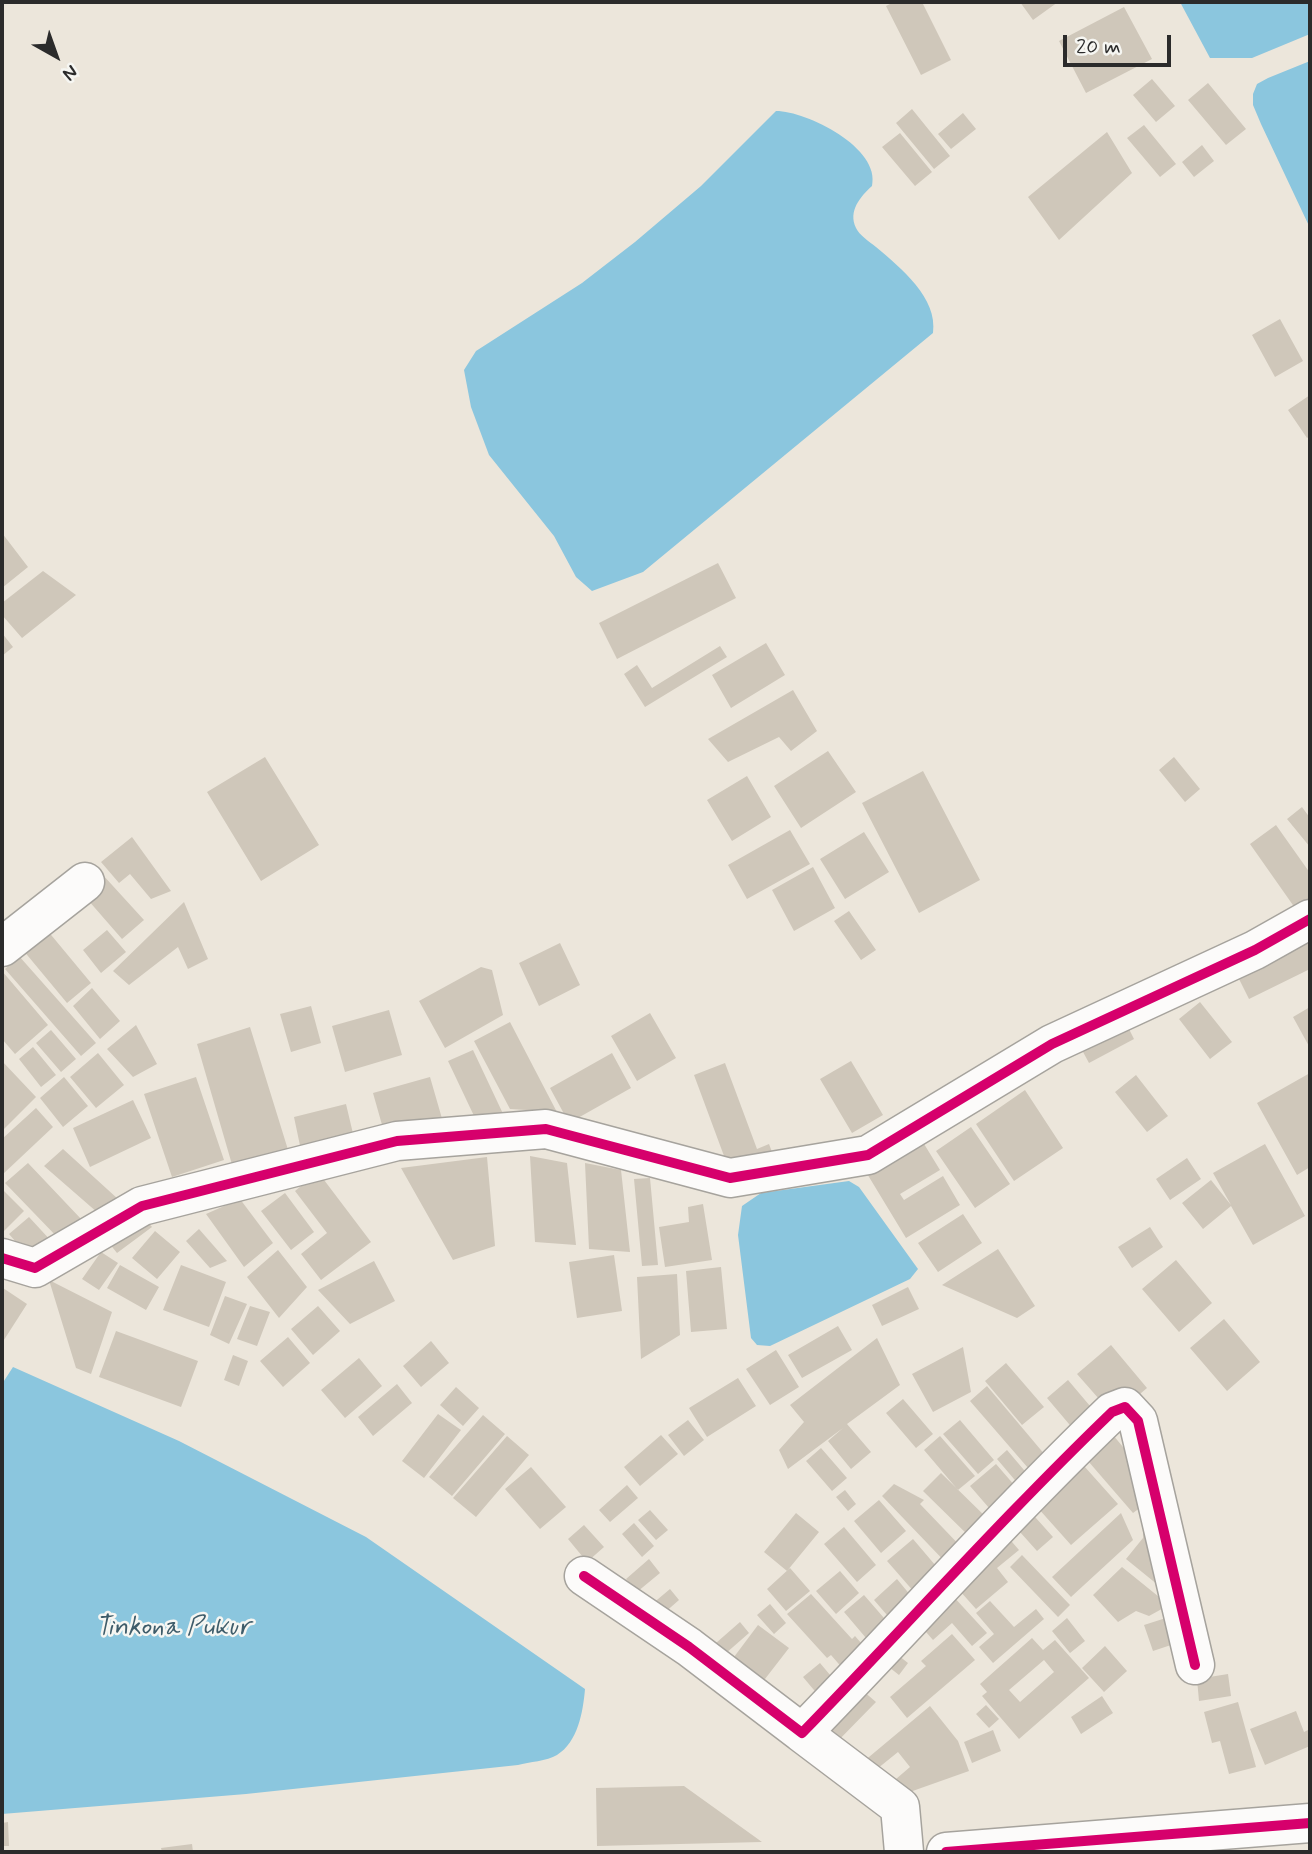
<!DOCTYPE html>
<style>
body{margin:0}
#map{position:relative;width:1312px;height:1854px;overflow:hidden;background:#ece6db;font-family:Mynerve,sans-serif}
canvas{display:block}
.frame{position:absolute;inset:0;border:4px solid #2b2b2b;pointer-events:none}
.north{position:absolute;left:21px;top:21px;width:70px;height:70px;-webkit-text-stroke:5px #f6f6f2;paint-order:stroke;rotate:140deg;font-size:19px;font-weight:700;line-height:28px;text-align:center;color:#2b2b2b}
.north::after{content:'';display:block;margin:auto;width:24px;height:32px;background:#2b2b2b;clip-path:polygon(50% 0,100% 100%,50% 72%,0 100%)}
.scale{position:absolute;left:1063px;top:35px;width:108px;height:32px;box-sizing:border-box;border:4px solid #2b2b2b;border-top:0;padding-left:9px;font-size:21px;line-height:24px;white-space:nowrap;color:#2b2b2b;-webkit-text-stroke:5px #f6f6f2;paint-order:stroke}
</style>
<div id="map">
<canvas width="1312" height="1854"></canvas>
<div class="frame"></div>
<div class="north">N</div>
<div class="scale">20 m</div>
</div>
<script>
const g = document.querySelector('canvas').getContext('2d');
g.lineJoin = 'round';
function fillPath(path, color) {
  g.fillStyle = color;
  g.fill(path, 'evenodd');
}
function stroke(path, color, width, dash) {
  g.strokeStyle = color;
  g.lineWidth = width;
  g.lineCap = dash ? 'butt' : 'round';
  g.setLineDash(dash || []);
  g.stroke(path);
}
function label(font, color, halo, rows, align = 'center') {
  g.font = font + ' Mynerve,sans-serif';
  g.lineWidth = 5;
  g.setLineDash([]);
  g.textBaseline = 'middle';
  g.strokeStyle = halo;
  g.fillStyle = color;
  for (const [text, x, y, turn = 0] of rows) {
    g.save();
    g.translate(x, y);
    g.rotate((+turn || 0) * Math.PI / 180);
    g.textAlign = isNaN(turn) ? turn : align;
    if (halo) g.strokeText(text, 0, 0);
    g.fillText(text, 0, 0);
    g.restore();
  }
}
const water = new Path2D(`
 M1180 2H1310V34L1252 58H1210Z
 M1310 61V228L1261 124 1253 105V94L1257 84 1268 78Z
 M776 111C807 111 881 148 872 186 860 197 848 211 856 228 859 235 870 242 876 247 901 268 938 298 933 333L643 572 592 591 576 577 554 536 489 455 471 407 464 370 476 351 582 283 635 242 701 186Z
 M849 1181 859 1187 918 1269 910 1279 770 1346 757 1345 751 1338 738 1235 742 1206 761 1193Z
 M13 1367 179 1441 366 1537 585 1689C583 1712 578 1742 557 1755 547 1761 529 1762 518 1765L246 1794 2 1814V1384Z`);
const building = new Path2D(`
 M894 2H922L951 60 921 75 886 6Z
 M1020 2H1058L1033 20Z
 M1124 7 1152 59 1086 93 1059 41Z
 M1152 79 1175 106 1156 122 1133 95Z
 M1208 83 1246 129 1226 145 1188 100Z
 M912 109 950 156 934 169 896 123Z
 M963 113 976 129 951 149 938 134Z
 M1144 125 1176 164 1160 177 1127 138Z
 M1107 132 1132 173 1059 240 1028 197Z
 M900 133 932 172 915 186 882 147Z
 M1202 145 1214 161 1194 177 1182 162Z
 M1280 319 1303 361 1275 377 1252 335Z
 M1310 395V436L1307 438 1288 410Z
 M2 533 28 567 2 588Z
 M718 563 736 598 617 659 599 623Z
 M43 571 76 595 22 638 2 615V603Z
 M2 633 13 647 2 656Z
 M766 643 785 675 731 708 712 675Z
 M720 646 727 657 645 707 624 674 637 665 652 688Z
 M793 690 817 731 791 751 779 737 728 762 708 739Z
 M828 751 856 792 801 828 774 786Z
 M265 757 319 845 261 881 207 792Z
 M1174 757 1200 789 1185 802 1159 770Z
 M923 771 980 880 919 913 862 803Z
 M747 776 771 817 732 841 707 800Z
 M1302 807 1310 818V847L1287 819Z
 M1276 825 1310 873V898L1295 908 1250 844Z
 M790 830 810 864 747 899 728 865Z
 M864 832 889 872 845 899 820 859Z
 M132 837 171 891 151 899 130 874 119 883 101 862Z
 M813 867 835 908 794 931 772 890Z
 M102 874 144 920 122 939 81 892Z
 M184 902 208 959 188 969 178 947 129 985 113 971Z
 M849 911 876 950 861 960 834 921Z
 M47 930 91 983 67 1003 23 950Z
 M107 930 126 952 101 973 83 950Z
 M1310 937V969L1249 999 1236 973Z
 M560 943 580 985 539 1006 519 963Z
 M19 956 96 1043 81 1056 5 969Z
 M481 967 492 970 503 1015 445 1048 419 1001Z
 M2 971 48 1025 15 1054 2 1039Z
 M92 988 120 1021 100 1039 73 1006Z
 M1200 1002 1232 1042 1210 1059 1179 1019Z
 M311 1006 321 1043 291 1052 280 1014Z
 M1310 1007V1048L1293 1017Z
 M389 1010 402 1055 345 1072 332 1026Z
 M650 1013 676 1058 637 1081 611 1036Z
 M1122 1015 1134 1039 1089 1063 1076 1039Z
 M510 1022 560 1118 537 1121 526 1110 510 1109 474 1041Z
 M136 1025 157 1064 133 1077 107 1049Z
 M250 1027 289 1153 233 1168 197 1044Z
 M51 1030 76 1059 61 1072 36 1043Z
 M33 1047 56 1075 41 1087 19 1059Z
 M473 1050 505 1118H475L448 1061Z
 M98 1053 124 1085 96 1108 70 1077Z
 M612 1053 631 1088 569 1123 550 1088Z
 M2 1061 36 1097 2 1131Z
 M851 1061 883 1115 852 1133 820 1079Z
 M725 1063 757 1149 769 1144 775 1160 727 1164 694 1075Z
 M1310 1073V1167L1297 1175 1257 1103Z
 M1136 1075 1168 1116 1147 1132 1115 1092Z
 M64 1077 88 1106 63 1127 40 1098Z
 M196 1077 224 1160 172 1177 144 1094Z
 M430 1077 443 1122 386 1139 373 1093Z
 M1025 1090 1063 1148 1014 1181 976 1124Z
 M133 1100 151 1138 90 1167 73 1128Z
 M346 1104 355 1142 302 1155 294 1117Z
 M36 1108 53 1127 2 1175V1139Z
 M971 1127 1010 1184 975 1208 936 1151Z
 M921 1139 940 1170 900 1194 904 1200 943 1176 960 1205 906 1238 866 1172Z
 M1265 1144 1305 1216 1253 1245 1231 1206 1203 1229 1182 1203 1211 1180 1231 1205 1213 1173Z
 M63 1149 118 1199 98 1213 44 1166Z
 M530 1156 567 1163 576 1245 535 1242Z
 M487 1157 495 1246 453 1260 401 1168Z
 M1187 1158 1201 1179 1170 1200 1156 1179Z
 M28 1163 82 1220 60 1240 5 1183Z
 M585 1163 621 1170 630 1252 589 1249Z
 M318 1172 371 1242 321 1280 301 1254 327 1233 295 1191Z
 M650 1178 658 1265 642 1266 634 1179Z
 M2 1189 24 1211 3 1232 2 1231Z
 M285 1193 314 1232 291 1250 261 1211Z
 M240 1199 273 1243 244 1267 206 1214Z
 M703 1204 712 1260 665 1267 659 1227 689 1222 688 1207Z
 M963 1214 982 1243 938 1272 918 1243Z
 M29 1217 53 1243 27 1255 9 1234Z
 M144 1217 152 1227 117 1253 109 1243Z
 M1150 1227 1163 1247 1132 1268 1118 1247Z
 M199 1229 227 1261 210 1268 186 1241Z
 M155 1231 180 1252 157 1279 132 1258Z
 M998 1249 1035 1306 1017 1318 942 1285Z
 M278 1250 307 1287 279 1318 247 1277Z
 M101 1252 118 1263 99 1290 82 1279Z
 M614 1255 622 1311 577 1318 569 1262Z
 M1176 1260 1212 1303 1179 1332 1142 1289Z
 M374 1261 395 1301 350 1324 318 1290Z
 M120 1265 159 1287 146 1310 107 1288Z
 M181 1265 226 1282 209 1327 163 1310Z
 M721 1267 727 1329 691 1332 686 1271Z
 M677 1274 680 1335 641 1359 637 1277Z
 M49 1280 112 1312 91 1374 76 1368Z
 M908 1287 919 1309 882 1326 872 1305Z
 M3 1288 27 1304 2 1343V1291Z
 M225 1296 247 1304 229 1344 210 1335Z
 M250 1306 270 1312 257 1346 237 1339Z
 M318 1306 340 1331 313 1355 291 1329Z
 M1224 1319 1260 1362 1227 1391 1190 1348Z
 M838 1326 852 1350 802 1378 788 1355Z
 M116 1331 198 1361 181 1407 99 1377Z
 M288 1337 310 1363 283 1387 260 1361Z
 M877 1338 900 1385 847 1424 871 1452 851 1469 828 1441 843 1428 788 1469 779 1450 804 1422 790 1405Z
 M431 1341 449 1363 421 1387 403 1366Z
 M1111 1345 1147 1388 1114 1416 1077 1374Z
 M963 1347 971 1392 933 1412 912 1374Z
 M776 1350 799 1387 770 1405 746 1369Z
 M233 1355 248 1361 239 1386 224 1380Z
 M359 1358 382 1386 345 1418 321 1390Z
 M1006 1363 1044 1407 1022 1425 985 1381Z
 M738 1378 756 1406 707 1437 689 1408Z
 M1068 1380 1101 1419 1080 1437 1047 1398Z
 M397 1384 412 1403 373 1436 358 1417Z
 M987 1386 1051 1462 1035 1476 970 1401Z
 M456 1387 479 1408 463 1426 440 1405Z
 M903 1399 933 1434 916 1448 886 1413Z
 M438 1414 461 1430 424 1478 402 1461Z
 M483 1415 505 1434 452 1496 429 1477Z
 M688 1420 704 1440 684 1456 668 1435Z
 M960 1420 994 1460 978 1474 943 1434Z
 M1108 1429 1143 1471 1152 1499 1133 1513 1082 1454Z
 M661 1435 678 1454 640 1486 624 1467Z
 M507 1436 529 1455 476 1517 453 1498Z
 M940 1436 975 1476 958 1490 924 1450Z
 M821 1448 847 1478 832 1491 806 1461Z
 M1007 1450 1035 1483 1025 1492 997 1459Z
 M1076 1457 1118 1504 1071 1545 1029 1498Z
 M996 1464 1022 1494 996 1516 970 1486Z
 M531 1467 566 1507 540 1529 505 1489Z
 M941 1473 992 1523 974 1541 923 1491Z
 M894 1484 924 1500 920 1504 967 1553 952 1569 882 1496Z
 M627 1485 638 1498 610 1522 599 1510Z
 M845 1490 856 1504 848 1511 836 1497Z
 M879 1500 906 1531 881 1553 854 1521Z
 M1027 1508 1053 1537 1037 1551 1011 1522Z
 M650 1510 668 1530 656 1540 638 1520Z
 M796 1513 819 1532 787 1571 764 1552Z
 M1121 1513 1133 1540 1071 1597 1052 1577Z
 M1143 1518 1174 1598 1126 1559 1143 1538Z
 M634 1523 654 1546 642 1557 622 1534Z
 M584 1525 604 1547 587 1562 568 1539Z
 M844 1527 876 1565 857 1582 824 1544Z
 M1006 1535 1019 1550 997 1568 1008 1582 976 1609 951 1581Z
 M913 1539 947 1579 922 1601 887 1561Z
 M1022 1555 1070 1605 1058 1617 1010 1567Z
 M649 1559 660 1573 637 1592 626 1579Z
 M1122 1567 1169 1605 1149 1616 1136 1611 1118 1622 1093 1595Z
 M790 1568 810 1591 786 1611 767 1589Z
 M840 1571 859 1593 836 1614 816 1591Z
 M897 1579 916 1602 893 1622 874 1600Z
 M670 1589 679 1600 655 1621 645 1610Z
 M811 1594 852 1639 855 1636 874 1658 851 1678 831 1655 827 1658 787 1614Z
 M864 1595 897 1633 877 1651 844 1612Z
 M952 1595 987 1633 972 1646 952 1623 933 1640 919 1624Z
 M990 1601 1014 1627 1036 1609 1044 1619 993 1663 979 1647 994 1634 976 1613Z
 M770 1604 786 1623 774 1634 757 1615Z
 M1169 1617 1177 1643 1153 1651 1144 1625Z
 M1067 1618 1085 1641 1070 1653 1052 1631Z
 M740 1622 749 1633 725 1654 716 1643Z
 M758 1625 789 1648 758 1688 728 1665Z
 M952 1634 975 1660 907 1718 890 1697 926 1666 921 1661Z
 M1032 1638 1043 1650 1055 1640 1089 1678 1019 1739 982 1696 987 1692 980 1684ZM1044 1660 1054 1672 1020 1702 1009 1690Z
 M1105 1646 1127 1671 1104 1692 1082 1668Z
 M894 1652 908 1663 899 1675 885 1664Z
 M820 1663 841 1688 824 1702 803 1677Z
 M1228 1674 1231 1696 1199 1701 1197 1679Z
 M862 1690 876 1702 832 1747 819 1734Z
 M1102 1696 1113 1713 1081 1734 1071 1717Z
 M1238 1702 1256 1767 1229 1774 1220 1741 1212 1743 1204 1712Z
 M986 1705 999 1719 989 1728 976 1714Z
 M930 1706 958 1741 969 1771 907 1793 896 1779 910 1767 898 1752 872 1773 863 1762Z
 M1296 1711 1304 1732 1310 1729V1746L1265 1765 1250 1729Z
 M993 1730 1001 1751 972 1763 964 1742Z
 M684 1786 762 1842 597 1846 596 1788Z
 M8 1822 9 1846H2V1823Z
 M192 1844 193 1852H162L161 1848Z`);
const street = new Path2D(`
 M2 947 85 882
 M2 1258 35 1268 142 1206 397 1141 546 1129 730 1178 868 1155 1052 1044 1255 950 1310 919
 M584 1576 689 1647 802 1733C906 1626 1005 1515 1112 1412L1125 1407 1138 1421 1195 1665
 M802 1733 900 1807 904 1852
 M946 1852 1310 1823`);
const cycleway = new Path2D(`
 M2 1258 35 1268 142 1206 397 1141 546 1129 730 1178 868 1155 1052 1044 1255 950 1310 919
 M584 1576 689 1647 802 1733C906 1626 1005 1515 1112 1412L1125 1407 1138 1421 1195 1665
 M946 1852 1310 1823`);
const waterNames = [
 ["Tinkona Pukur",173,1629]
];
fillPath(water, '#8bc6de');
fillPath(building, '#cfc7ba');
stroke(street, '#a6a39d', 41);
stroke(street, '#fcfbfa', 38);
stroke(cycleway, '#d6006c', 10);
label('italic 26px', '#3e5c6a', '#f6f6f2', waterNames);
</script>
